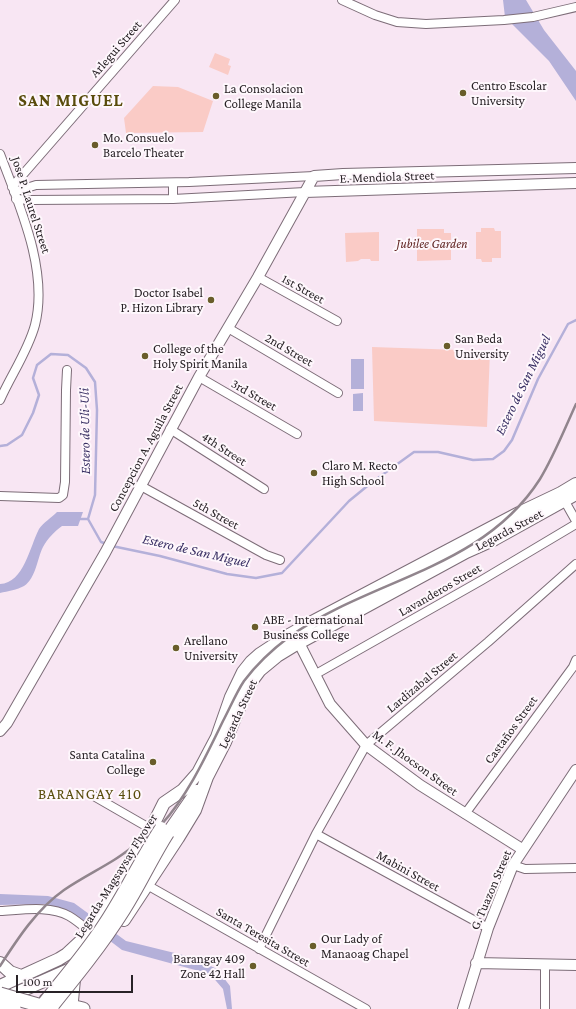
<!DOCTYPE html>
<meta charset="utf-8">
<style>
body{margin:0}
#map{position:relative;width:576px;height:1009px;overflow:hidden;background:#f8e6f3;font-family:"Crimson Pro",serif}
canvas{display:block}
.scale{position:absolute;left:16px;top:975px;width:117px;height:18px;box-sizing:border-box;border:2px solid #282226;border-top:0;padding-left:5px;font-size:12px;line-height:14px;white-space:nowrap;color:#282226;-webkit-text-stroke:3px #fef7fc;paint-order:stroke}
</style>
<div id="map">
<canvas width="576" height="1009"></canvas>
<div class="scale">100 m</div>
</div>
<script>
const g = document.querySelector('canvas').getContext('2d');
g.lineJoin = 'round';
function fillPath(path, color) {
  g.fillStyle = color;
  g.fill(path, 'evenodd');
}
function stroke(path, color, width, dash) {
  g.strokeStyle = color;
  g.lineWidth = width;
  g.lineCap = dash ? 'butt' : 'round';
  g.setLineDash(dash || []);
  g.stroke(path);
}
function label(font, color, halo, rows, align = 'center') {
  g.font = font + ' "Crimson Pro",serif';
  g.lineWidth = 4;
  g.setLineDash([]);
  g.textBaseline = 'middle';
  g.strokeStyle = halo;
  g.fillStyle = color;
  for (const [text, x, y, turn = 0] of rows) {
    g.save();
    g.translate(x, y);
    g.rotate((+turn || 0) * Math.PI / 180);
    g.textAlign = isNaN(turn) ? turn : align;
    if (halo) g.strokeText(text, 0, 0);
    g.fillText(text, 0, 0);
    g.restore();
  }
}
const green = new Path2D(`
 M215 53 230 59 228 65 231 66 228 75 209 67Z
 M153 86 178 87 213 101 203 132 126 133 124 118Z
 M481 228H494L495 231H501V258H492V262H482L481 259H476V232H481Z
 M417 229H444V233H451V260L417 261Z
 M379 232V261H371L370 259H361L358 261 346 262 345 233Z
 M372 347 490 351 487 427 374 421Z`);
const water = new Path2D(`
 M503 0H526L544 30 576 71V101L549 61 505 17Z
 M351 359H364V389H351Z
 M363 393V411H353V394Z
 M57 512H83L78 526H62C54 532 48 538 43 547 37 559 36 578 24 586 17 590 8 591 0 593V584C24 583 30 546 39 529 43 523 52 517 57 512Z
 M0 894 48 896 74 903 126 941 191 957 217 969 230 986 232 1009H227L223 989 210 974 122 950 76 915 61 909 44 904 0 905Z`);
const stream = new Path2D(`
 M0 446 7 445 22 435 33 413 39 395 33 378 37 365 51 354 68 355 86 368 95 382 97 410 95 495 88 519 101 542 107 544
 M78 519H88
 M112 546 160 556 227 574 256 578 282 573 349 501 371 483 414 452H438L473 460 493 459 504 451 512 440 538 379 568 324 576 320`);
const minor = new Path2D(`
 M342 0 375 15 397 22 426 24 504 20 533 17 576 7
 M0 154C19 205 49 270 35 325 28 351 11 375 0 400
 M12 187 175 0
 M14 192 36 185 189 182 314 176
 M16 199 31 200 173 199 305 192
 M173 199V183
 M258 277 337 321
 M228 328 338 393
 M199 377 297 434
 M170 429 264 489
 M141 486 266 555 280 560
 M0 496 59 498 63 495 65 482 66 390 67 370
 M563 498 576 521
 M316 674 482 580 576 524
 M92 795 151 829
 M465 814 573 667 576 660
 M316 834 488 928
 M513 865 525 869 576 868
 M147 885 366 1009
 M0 911C21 910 50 905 69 916 76 920 83 926 89 931
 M259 949 316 834 366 745 488 642 576 564
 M545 1009V964`);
const tertiary = new Path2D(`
 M305 192 576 183
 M296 637 330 704 366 745 420 785 522 849
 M0 731 7 723 105 553 199 377 258 277 314 176 343 174 576 168
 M476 963 576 965
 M463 1009 488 928 513 865 576 770`);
const secondary = new Path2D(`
 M168 833 197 791
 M124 920 178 838 195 810 207 777 225 742 248 686 260 670 277 656 295 645 466 552 495 539 576 494
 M0 963 10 972 21 976
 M0 986 59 959 67 954 81 941 99 918 133 856 151 829 164 803 183 790 198 773 217 737 231 697 243 672 251 662 260 654 289 635 312 622 519 513 561 493 576 484
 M14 994 73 968`);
const primary = new Path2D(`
 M46 1000 83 1009
 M71 1006 74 974`);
const rail = new Path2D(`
 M0 966C18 938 37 909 64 890 80 879 98 870 114 860 124 854 132 847 141 841 148 836 156 831 161 825 188 795 205 758 223 721 230 708 236 693 244 681 256 665 273 649 289 637 371 578 482 570 540 479 554 456 565 428 576 404`);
const secondaryBridge = new Path2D(`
 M39 1009C60 982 84 955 103 926 124 895 140 860 161 828
 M50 1009C76 977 102 945 124 910 140 885 152 858 168 833`);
const primaryBridge = new Path2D(`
 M0 994 52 1009
 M0 1005 14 1009`);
const markers = [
 [463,93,4,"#695d2a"],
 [216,96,4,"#695d2a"],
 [95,145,4,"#695d2a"],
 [211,300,4,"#695d2a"],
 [447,346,4,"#695d2a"],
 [145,356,4,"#695d2a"],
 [314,473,4,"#695d2a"],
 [255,627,4,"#695d2a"],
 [176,648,4,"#695d2a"],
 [153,762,4,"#695d2a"],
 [313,946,4,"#695d2a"],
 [253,966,4,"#695d2a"]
];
const streetNames = [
 ["Arlegui Street",116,49,-49],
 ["E. Mendiola Street",387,177,-2],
 ["Jose P. Laurel Street",31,205,72],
 ["1st Street",303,289,29],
 ["2nd Street",289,350,30],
 ["3rd Street",254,395,30],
 ["Concepcion A. Aguila Street",146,448,-62],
 ["4th Street",224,449,33],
 ["5th Street",216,514,29],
 ["Legarda Street",509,530,-28],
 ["Lavanderos Street",440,590,-30],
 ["Lardizabal Street",422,682,-40],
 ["Legarda Street",238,714,-65],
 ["Castaños Street",511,730,-54],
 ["M. F. Jhocson Street",415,763,36],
 ["Mabini Street",408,871,29],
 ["Legarda-Magsaysay Flyover",116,876,-58],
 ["G. Tuazon Street",491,890,-67],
 ["Santa Teresita Street",263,937,30]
];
const poiNames = [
 ["Centro Escolar",471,86],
 ["University",471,101],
 ["La Consolacion",224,89],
 ["College Manila",224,104],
 ["Mo. Consuelo",103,138],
 ["Barcelo Theater",103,153],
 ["Doctor Isabel",203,293,"right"],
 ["P. Hizon Library",203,308,"right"],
 ["San Beda",455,339],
 ["University",455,354],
 ["College of the",153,349],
 ["Holy Spirit Manila",153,364],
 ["Claro M. Recto",322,466],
 ["High School",322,481],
 ["ABE - International",263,620],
 ["Business College",263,635],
 ["Arellano",184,641],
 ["University",184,656],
 ["Santa Catalina",145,755,"right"],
 ["College",145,770,"right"],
 ["Our Lady of",321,939],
 ["Manaoag Chapel",321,954],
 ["Barangay 409",245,959,"right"],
 ["Zone 42 Hall",245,974,"right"]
];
const parkNames = [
 ["Jubilee Garden",432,244]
];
const waterNames = [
 ["Estero de San Miguel",523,385,-64],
 ["Estero de Uli-Uli",85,431,-91],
 ["Estero de San Miguel",196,551,13]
];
const quarterNames = [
 ["BARANGAY 410",90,794]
];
const districtNames = [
 ["SAN MIGUEL",71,101]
];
fillPath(green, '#facbc6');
fillPath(water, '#b4b0d9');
stroke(stream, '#b4b0d9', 2.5);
stroke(minor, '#7d6d78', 10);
stroke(tertiary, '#7d6d78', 12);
stroke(secondary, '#7d6d78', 14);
stroke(primary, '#7d6d78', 15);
stroke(minor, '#fff', 8);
stroke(tertiary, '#fff', 10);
stroke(secondary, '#fff', 12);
stroke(primary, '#fff', 13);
stroke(rail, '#91858d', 2.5);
stroke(secondaryBridge, '#7d6d78', 14, []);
stroke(primaryBridge, '#7d6d78', 15, []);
stroke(secondaryBridge, '#fff', 12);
stroke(primaryBridge, '#fff', 13);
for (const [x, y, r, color] of markers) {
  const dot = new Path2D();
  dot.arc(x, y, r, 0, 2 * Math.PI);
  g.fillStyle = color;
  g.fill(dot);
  stroke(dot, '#fef7fc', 1.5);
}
label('13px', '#282226', '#fef7fc', streetNames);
label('13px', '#282226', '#fef7fc', poiNames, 'left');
label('italic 13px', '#642826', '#fef7fc', parkNames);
label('italic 14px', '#382f63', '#fef7fc', waterNames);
g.letterSpacing = '1px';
label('15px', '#594c0c', '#fef7fc', quarterNames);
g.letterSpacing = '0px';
g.letterSpacing = '1px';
label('bold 17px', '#594c0c', '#fef7fc', districtNames);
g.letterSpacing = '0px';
</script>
